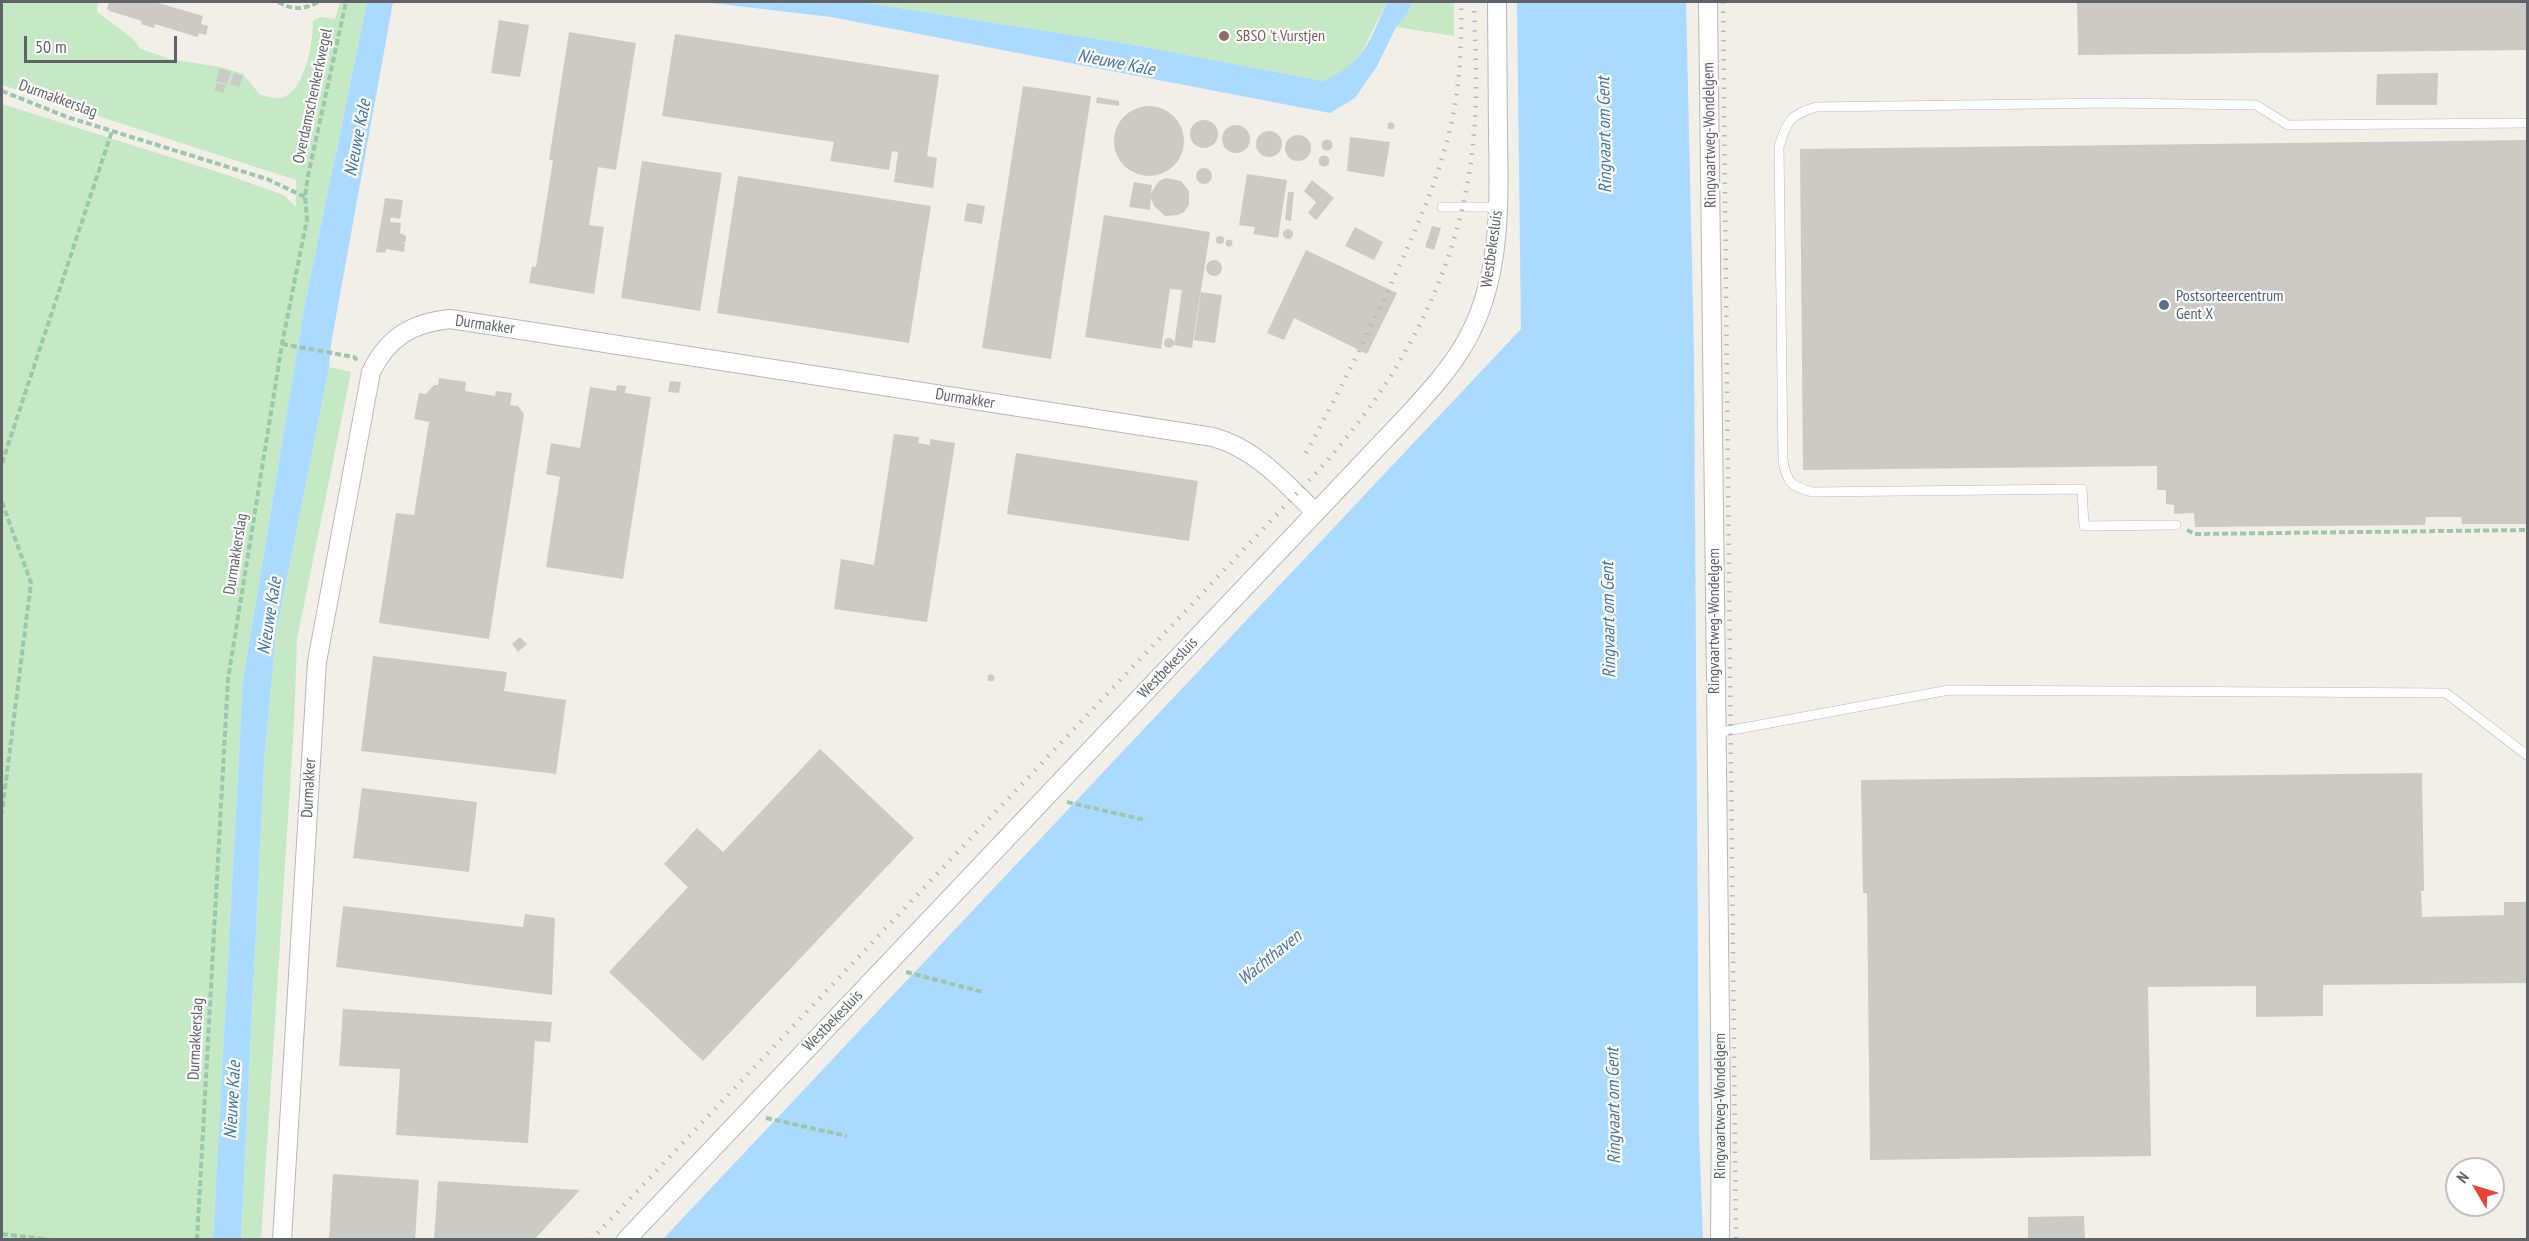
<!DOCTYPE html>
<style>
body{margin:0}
#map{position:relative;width:2529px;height:1241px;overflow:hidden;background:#f1efe8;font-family:"PT Sans Narrow",sans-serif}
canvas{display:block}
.frame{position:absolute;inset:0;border:3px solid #5f6368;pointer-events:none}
.north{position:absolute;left:2445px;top:1157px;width:60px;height:60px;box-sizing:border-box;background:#fff;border:2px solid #bfc1c3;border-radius:50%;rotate:308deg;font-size:16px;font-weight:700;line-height:24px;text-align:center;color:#5f6368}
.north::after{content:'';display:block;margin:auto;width:21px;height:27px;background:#ea4335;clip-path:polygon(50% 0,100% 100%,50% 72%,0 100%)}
.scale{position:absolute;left:24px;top:36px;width:153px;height:27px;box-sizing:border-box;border:3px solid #5f6368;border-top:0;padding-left:8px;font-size:18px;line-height:21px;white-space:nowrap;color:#5f6368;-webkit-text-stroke:4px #fff;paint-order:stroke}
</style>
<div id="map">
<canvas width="2529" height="1241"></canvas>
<div class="frame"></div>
<div class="north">N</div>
<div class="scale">50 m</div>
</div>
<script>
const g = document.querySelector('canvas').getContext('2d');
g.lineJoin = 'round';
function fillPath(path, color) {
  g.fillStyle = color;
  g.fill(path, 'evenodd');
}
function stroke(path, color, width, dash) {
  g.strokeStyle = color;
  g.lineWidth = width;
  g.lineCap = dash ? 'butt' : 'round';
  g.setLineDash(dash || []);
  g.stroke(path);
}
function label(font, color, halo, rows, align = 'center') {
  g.font = font + ' "PT Sans Narrow",sans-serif';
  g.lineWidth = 4.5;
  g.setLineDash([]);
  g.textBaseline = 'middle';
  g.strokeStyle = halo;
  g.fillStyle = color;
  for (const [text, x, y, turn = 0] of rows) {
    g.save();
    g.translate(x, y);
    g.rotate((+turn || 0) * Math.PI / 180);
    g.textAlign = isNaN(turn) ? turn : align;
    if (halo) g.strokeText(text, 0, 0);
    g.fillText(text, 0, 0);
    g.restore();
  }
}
const green = new Path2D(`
 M2 2H98L97 12 132 38 141 49 170 59 220 67 243 74 260 95C266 96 274 99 279 98 305 96 313 41 313 21L321 17 335 19 340 2H367L305 303 243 680 213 1239H2V104L227 175 284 195 296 207V180L2 85Z
 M861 2H1387L1357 61 1341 74 1323 81 1135 45Z
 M1412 2H1454V36L1396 27 1408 13Z
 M329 367 351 372 297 639 294 724 261 1239 241 1240 264 764 276 633Z`);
const water = new Path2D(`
 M367 2H393L331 344 329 367 276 633 264 764 241 1239H213L243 680 305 303Z
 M703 2H861L1135 45 1323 81C1364 64 1370 40 1387 2H1412L1408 13 1396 27 1377 66 1355 98 1330 113 831 17Z
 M1517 2H1686L1694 353 1699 1131 1703 1239H663L1521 329Z`);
const building = new Path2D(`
 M109 2H155L203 16 201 24 208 26 206 35 199 33 197 37 155 24 154 28 141 24 142 21 110 11 107 9Z
 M2077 2H2528V50L2078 55Z
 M499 20 529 25 520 77 491 73Z
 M569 32 636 43 616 170 598 167 589 225 604 227 594 294 529 283 532 266 536 267 553 160H549Z
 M675 34 939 75 927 156 937 158 933 188 894 182 898 152 892 151 889 170 830 161 834 142 662 116Z
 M220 68 231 72 227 84 216 81Z
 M234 73 243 76 239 87 230 84Z
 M2438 73 2437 105H2376L2377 74Z
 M217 83 226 85 223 93 214 90Z
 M1023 86 1091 96 1051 359 982 348Z
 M1097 97 1119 101V106L1096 103Z
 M1114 141a35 35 0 1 1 70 0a35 35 0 1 1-70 0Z
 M1190 134a14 14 0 1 1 28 0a14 14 0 1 1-28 0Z
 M1387.5 126a3.5 3.5 0 1 1 7 0a3.5 3.5 0 1 1-7 0Z
 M1222 139a14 14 0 1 1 28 0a14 14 0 1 1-28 0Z
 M1256 144a13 13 0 1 1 26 0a13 13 0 1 1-26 0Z
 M1285 148a13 13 0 1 1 26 0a13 13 0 1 1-26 0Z
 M1350 137 1390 142 1384 177 1347 171Z
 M1321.5 145a5.5 5.5 0 1 1 11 0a5.5 5.5 0 1 1-11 0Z
 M2528 140 2527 524H2462L2461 517H2426L2425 525 2195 527 2194 513 2174 514V505L2166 504V490H2157V466L1803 470 1800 149Z
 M1318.5 161a5.5 5.5 0 1 1 11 0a5.5 5.5 0 1 1-11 0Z
 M642 161 722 173 700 311 621 298Z
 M1196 176a8 8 0 1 1 16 0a8 8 0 1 1-16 0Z
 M1247 174 1287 180 1278 238 1253 234 1255 227 1239 225Z
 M738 176 931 206 909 343 717 313Z
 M1166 178 1181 181 1189 191V205L1184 212 1178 215 1165 216 1154 206 1151 198 1150 210 1129 207 1134 182 1152 185 1151 193 1159 181Z
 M1312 180 1334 198 1316 220 1308 213 1316 202 1304 191Z
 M1288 192H1294L1291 221 1285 220Z
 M385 198 403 200 400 219 391 217 390 222 401 223 400 233 406 236V242H402L405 243 404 252 386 249 385 253 376 252Z
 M967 203 985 206 982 224 964 221Z
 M1104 215 1210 232 1192 348 1174 345 1182 290 1170 289 1161 349 1085 337Z
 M1432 226 1441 228 1434 250 1425 247Z
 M1355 227 1383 242 1374 260 1345 246Z
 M1283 234a5 5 0 1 1 10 0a5 5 0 1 1-10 0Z
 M1216 240a4 4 0 1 1 8 0a4 4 0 1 1-8 0Z
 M1225.5 243a3.5 3.5 0 1 1 7 0a3.5 3.5 0 1 1-7 0Z
 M1306 250 1397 293 1367 354 1294 318 1284 340 1267 333Z
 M1206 268a8 8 0 1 1 16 0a8 8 0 1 1-16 0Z
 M1201 292 1222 295 1215 343 1194 340Z
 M1164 343a5 5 0 1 1 10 0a5 5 0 1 1-10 0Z
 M439 378 466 382 465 391 495 396 496 391 512 393 510 405 518 406 524 414 489 639 379 623 396 513 414 515 429 422 414 419 419 393 426 394 434 385H438Z
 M670 381 681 382 679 393 668 392Z
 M617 385 626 386 625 393 651 397 623 579 546 567 560 477 546 474 551 443 580 448 590 387 616 391Z
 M894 434 919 437 918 443 930 445V439L955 443 927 622 834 609 841 559 874 565Z
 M1016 453 1198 481 1189 541 1007 514Z
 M520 637 527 644 518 652 512 644Z
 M373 656 507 672 504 691 566 700 556 774 361 751Z
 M987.5 678a3.5 3.5 0 1 1 7 0a3.5 3.5 0 1 1-7 0Z
 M820 749 914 838 703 1061 609 972 688 887 664 864 697 828 723 852Z
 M2422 773 2424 891H2421L2422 917 2504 915V902H2528V983L2323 985V1016L2256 1017V986L2148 987 2151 1156 1870 1160 1867 893H1863L1861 780Z
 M362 788 477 802 469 872 353 858Z
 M343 906 523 927 525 914 555 918 552 995 336 967Z
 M343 1009 552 1022 550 1042 535 1041 528 1143 396 1135 400 1069 339 1066Z
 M333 1174 419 1180 415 1240H329Z
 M438 1181 580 1190 534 1240H434Z
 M2084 1216 2085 1240H2028V1217Z`);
const path = new Path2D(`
 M278 2C293 10 304 10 318 2
 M2 91 67 117 267 179 305 197
 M282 344 354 357 357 360
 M2 463 112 131
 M2 502 31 583 2 812
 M2187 530 2195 534 2528 530
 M1067 802 1145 820
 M906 972 983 992
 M766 1118 847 1136
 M2 1234 51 1240
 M197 1240 228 679 282 344 307 219 305 197 308 176 346 2`);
const lane = new Path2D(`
 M1442 207H1498
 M2176 525 2084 526 2082 489 1812 492C1791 486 1787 483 1783 461L1779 147C1786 122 1791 114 1816 107L2110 103 2256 105 2288 125 2528 123
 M1716 733 1949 690 2446 693 2528 756`);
const street = new Path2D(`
 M1708 2 1721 1108 1720 1240
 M282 1240 317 662 371 372C388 337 412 323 450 319L1213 437C1256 449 1284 482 1315 512
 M626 1240 1409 414C1429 392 1450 369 1465 343 1502 279 1499 204 1498 134 1498 90 1497 46 1497 2`);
const rail = new Path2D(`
 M1723 2 1736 1240
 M1306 453C1338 394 1368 334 1396 273 1417 227 1437 182 1449 133 1460 90 1462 45 1461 2
 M591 1240 1316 473C1403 378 1464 263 1474 133 1478 89 1475 46 1474 2`);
const markers = [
 [1224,36,6,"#8d6e63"],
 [2164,305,6,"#5c6f8a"]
];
const educationNames = [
 ["SBSO 't Vurstjen",1236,36]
];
const streetNames = [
 ["Overdamschenkerkwegel",313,96,-78],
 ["Durmakkerslag",58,99,20],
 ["Ringvaartweg-Wondelgem",1710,135,-91],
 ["Westbekesluis",1492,249,-82],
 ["Durmakker",485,325,8],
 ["Durmakker",965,399,9],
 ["Durmakkerslag",236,554,-81],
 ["Ringvaartweg-Wondelgem",1714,621,-90],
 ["Westbekesluis",1168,668,-46],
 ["Durmakker",309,788,-87],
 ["Westbekesluis",833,1021,-46],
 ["Durmakkerslag",196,1039,-87],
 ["Ringvaartweg-Wondelgem",1720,1106,-90]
];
const serviceNames = [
 ["Postsorteercentrum",2176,296],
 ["Gent X",2176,314]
];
const waterNames = [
 ["Nieuwe Kale",1116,63,11],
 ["Ringvaart om Gent",1605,135,-91],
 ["Nieuwe Kale",358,138,-79],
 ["Nieuwe Kale",270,616,-81],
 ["Ringvaart om Gent",1609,620,-91],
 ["Wachthaven",1270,958,-39],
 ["Nieuwe Kale",233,1100,-87],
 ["Ringvaart om Gent",1614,1106,-91]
];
fillPath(green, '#c5e8c5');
fillPath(water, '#aadaff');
fillPath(building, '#cccac5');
stroke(lane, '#b5b8bc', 10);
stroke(street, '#b5b8bc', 20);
stroke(path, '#9cc7a9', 4, [6, 3]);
stroke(lane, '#fff', 9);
stroke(street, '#fff', 18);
stroke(rail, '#b6b7b8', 4.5, [1.5, 8]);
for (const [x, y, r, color] of markers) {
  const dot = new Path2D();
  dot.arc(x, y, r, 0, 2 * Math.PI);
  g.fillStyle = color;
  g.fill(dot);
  stroke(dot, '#fff', 2);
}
label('16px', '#785e54', '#fff', educationNames, 'left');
label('16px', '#5f6368', '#fff', streetNames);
label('16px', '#4e5e75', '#fff', serviceNames, 'left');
label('italic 18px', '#4174aa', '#fff', waterNames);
</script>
